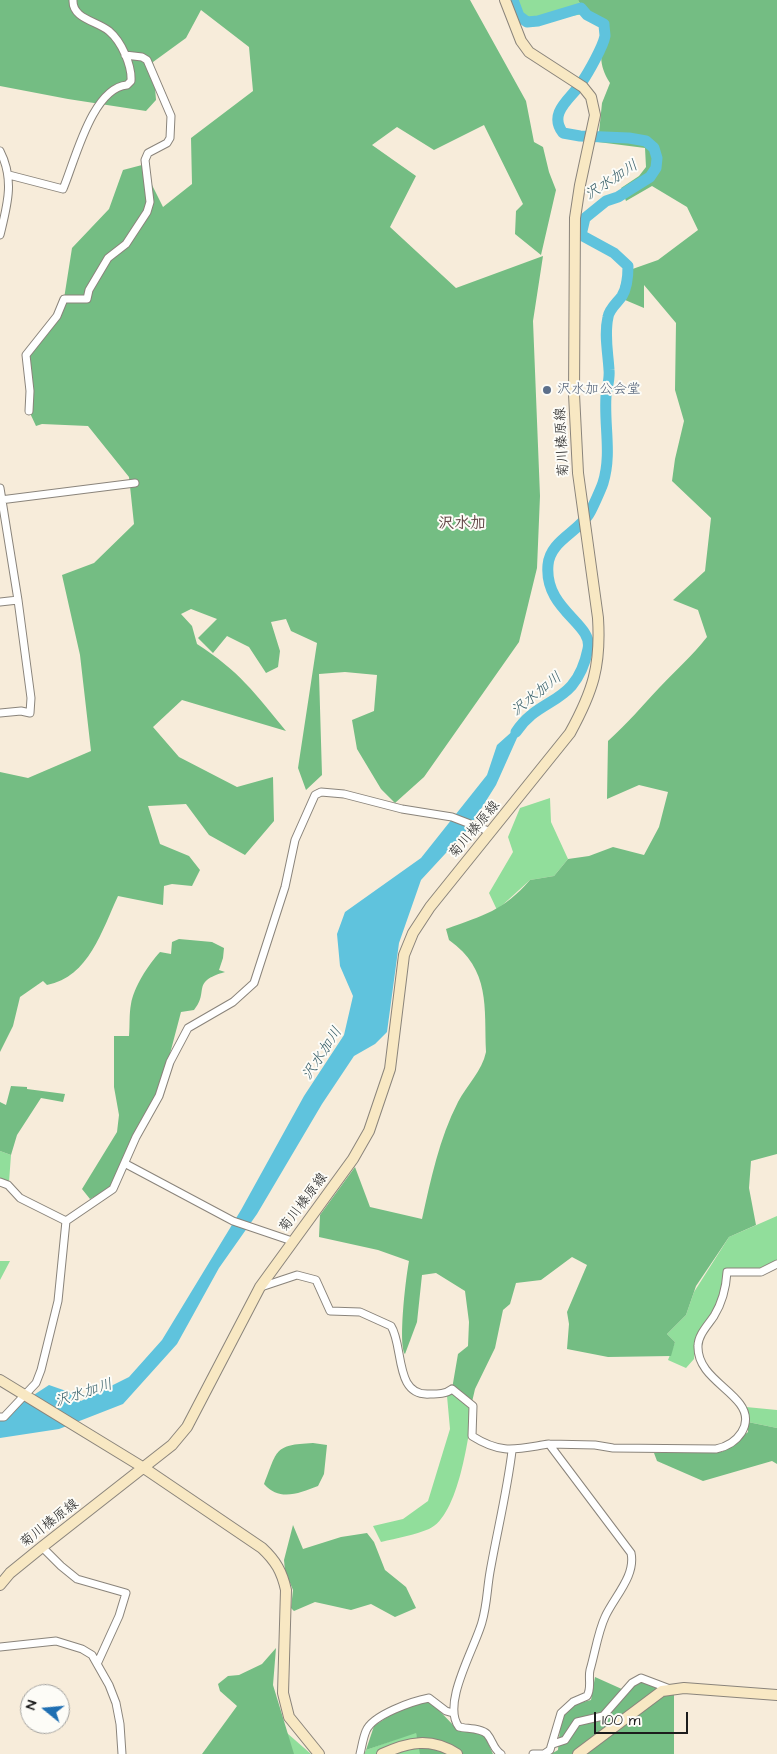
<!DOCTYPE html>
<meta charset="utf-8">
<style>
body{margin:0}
#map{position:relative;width:777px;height:1754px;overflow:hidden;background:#f7ecda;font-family:"Architects Daughter",sans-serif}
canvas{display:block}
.north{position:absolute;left:20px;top:1684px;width:50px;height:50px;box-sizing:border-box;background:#fdfcf7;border:1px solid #a3a29f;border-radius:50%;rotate:287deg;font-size:14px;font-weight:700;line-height:20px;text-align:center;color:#1c1c1c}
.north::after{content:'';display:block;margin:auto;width:18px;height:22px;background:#1f6fb2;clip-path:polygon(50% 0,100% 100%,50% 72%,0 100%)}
.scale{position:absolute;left:594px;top:1712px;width:94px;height:22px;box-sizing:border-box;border:2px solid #1c1c1c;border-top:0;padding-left:6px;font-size:15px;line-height:18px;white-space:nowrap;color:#1c1c1c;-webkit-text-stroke:4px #fdfcf7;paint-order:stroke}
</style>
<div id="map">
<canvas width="777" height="1754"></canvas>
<div class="north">N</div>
<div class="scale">100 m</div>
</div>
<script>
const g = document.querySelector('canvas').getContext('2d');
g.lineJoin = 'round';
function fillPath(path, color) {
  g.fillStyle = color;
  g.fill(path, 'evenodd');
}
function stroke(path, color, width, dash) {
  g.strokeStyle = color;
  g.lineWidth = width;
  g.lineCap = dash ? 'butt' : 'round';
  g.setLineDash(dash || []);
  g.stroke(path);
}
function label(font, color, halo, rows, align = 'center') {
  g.font = font + ' "Architects Daughter","Klee One",sans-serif';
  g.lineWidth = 4;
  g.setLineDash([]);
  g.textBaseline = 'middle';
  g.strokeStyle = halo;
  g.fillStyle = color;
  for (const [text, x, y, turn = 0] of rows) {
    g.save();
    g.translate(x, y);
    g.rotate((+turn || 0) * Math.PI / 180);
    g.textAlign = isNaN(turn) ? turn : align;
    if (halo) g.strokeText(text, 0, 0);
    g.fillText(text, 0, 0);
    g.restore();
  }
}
const green = new Path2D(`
 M515 0H578L586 14 536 20 523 16Z
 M550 798 551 822 568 859 554 876 530 880 497 910 489 893 513 852 508 837 520 808Z
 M0 1151 11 1155 9 1182 0 1179Z
 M777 1216V1260L760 1268H728L718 1302 695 1343 694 1359 686 1368 668 1360 675 1342 667 1334 686 1315 694 1292 729 1237Z
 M0 1261H10L0 1280Z
 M452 1389 473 1406C469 1434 459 1516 429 1529 415 1535 397 1538 381 1542L373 1526 403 1519 428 1501 450 1429 447 1396Z
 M746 1407 777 1410V1428L748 1422Z
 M416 1732 421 1754H364L366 1750Z
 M287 1733 311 1754H293Z`);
const forest = new Path2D(`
 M0 0H470L526 101 534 142 543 147 549 172 556 190 541 255 515 234 516 211 523 204 484 125 434 150 397 127 372 145 416 176 390 227 456 288 543 256 533 321 540 496 537 568 519 642 424 777 395 803 381 789 357 749 352 720 374 711 377 675 345 672 319 674 322 775 306 790 298 768 317 643 291 631 286 619 271 622 280 651 278 667 266 673 249 647 227 636 213 653 198 638 217 619 191 609 181 614 192 626 197 644C239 671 255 693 286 731L182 700 153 727 179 757 237 787 273 777 274 821 245 855 209 835 186 804 148 806 160 844 189 856 200 870 192 886 172 884 164 886 163 905 118 896C102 930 89 977 47 985L43 981 20 997 13 1026 0 1052V772L28 778 91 751 80 655 62 575 94 563 134 524 129 477 88 426 42 424 36 426 29 411 26 355 63 305 72 248 109 209 123 170 142 165 163 207 192 184 191 138 253 91 249 47 201 10 186 38 153 62 156 100 146 111 68 99 0 86Z
 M578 0H777V1154L751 1161 749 1188 756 1225 729 1237 696 1286 686 1315 667 1334 675 1342 671 1356 608 1357 567 1349 569 1324 567 1312 587 1265 572 1257 541 1280 516 1283 510 1304 503 1310 495 1348 475 1389 472 1402 452 1389 458 1354 468 1346 469 1322 465 1291 436 1273 422 1275 417 1322 405 1354C398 1344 406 1276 409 1261L378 1250 319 1237 320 1215 355 1167 370 1207 422 1219C431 1179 439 1139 458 1102 467 1085 482 1071 486 1052 484 1007 491 970 449 940L446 929C484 915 503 911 530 880L554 876 568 859 589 856 613 847 644 855 659 827 668 792 639 785 607 799 608 741C627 724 642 706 659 688 676 670 691 657 707 637L698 610 673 600 705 571 711 518 672 481 675 459 684 421 675 390 676 323 644 285V308L618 297 624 272 658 260 698 230 687 207 652 186 626 201 621 188 639 176 646 167 645 148 598 142 602 103 610 83C598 64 600 52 606 31L586 14Z
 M179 939 212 942 224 948 223 958 219 970 225 972C190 982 210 991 194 1010L181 1012 162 1084 139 1125 115 1186 90 1199 82 1189 117 1132 119 1115 114 1087V1036H129C130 1025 129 1014 131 1004 134 987 148 965 160 952L171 954 172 942Z
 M11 1086 27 1087V1089L65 1094 63 1102 41 1098 17 1135 11 1155 0 1151V1102L6 1105Z
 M748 1422 777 1428V1464L772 1461 703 1481 657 1461 654 1453 722 1452 748 1432Z
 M313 1443 327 1445 324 1474 318 1486C299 1493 280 1502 264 1484 278 1450 273 1445 313 1443Z
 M293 1525 303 1549 341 1537 367 1533 374 1542 385 1570 406 1587 416 1608 395 1617 371 1604 351 1610 315 1602 294 1611 291 1608 293 1590 285 1571 284 1560Z
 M276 1648 273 1685 294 1754H202L237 1706 220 1691 218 1684 228 1676 239 1675 262 1664Z
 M595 1677 624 1690 641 1681 674 1693V1754H551L558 1750C562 1718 556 1708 591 1700Z
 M429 1700 456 1728 484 1734 493 1754H420L416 1733 366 1750 374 1726 398 1710Z`);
const water = new Path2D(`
 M525 720 496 785 469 828 421 880 399 943 387 1032 375 1044 354 1056 322 1104 257 1214 219 1268 177 1344 123 1404 59 1429 0 1438V1417L49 1385 69 1392 81 1401 129 1377 162 1340 241 1210 304 1096 344 1035 353 996 340 966 337 934 345 912 421 858 487 775 497 745Z`);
const river = new Path2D(`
 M513 0 519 16 527 22 538 21 581 8 587 15 604 24C604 28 605 33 605 36 603 47 588 73 582 82 572 98 547 112 563 133L580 136 629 138 646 141 654 148 657 158 656 168 650 177 618 197 606 201 585 218 581 235 614 253 628 266C628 275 627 288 622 296 618 302 609 309 608 317 604 335 608 352 609 370 610 379 607 387 606 396 604 426 612 454 603 483 601 489 592 509 589 514 577 533 550 541 548 565 544 610 594 624 588 649 576 707 540 695 516 732`);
const street = new Path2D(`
 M0 151C15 180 7 206 0 235
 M9 175 63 189C75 161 92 88 127 85L131 81C132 66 122 42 109 31 97 21 72 19 73 0
 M29 411 30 391 26 355 57 316 64 299H87L89 290 108 258 126 244 147 212 150 202 145 160 148 153 167 143 170 138 171 116 147 60 142 57 125 55
 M0 488 18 600 31 698 30 713 21 711 0 713
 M0 500 135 483
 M0 602 18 600
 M126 1164 233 1221 292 1241
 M0 1182 8 1185 20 1198 66 1221
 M261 1287 297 1275 316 1280 330 1311 360 1312 391 1326C404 1346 394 1397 430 1394 438 1394 446 1394 452 1389L473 1406 472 1436C502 1455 516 1449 549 1444L631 1553C636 1576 614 1597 605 1617 598 1632 595 1653 590 1670 588 1679 592 1688 587 1696L573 1702 561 1713 550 1750 544 1754H533
 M0 1417H4L36 1383 41 1370 58 1301 66 1221 113 1189 136 1137 159 1096 170 1062 188 1028 233 1002 254 983 285 887 295 840 315 795 321 792 344 794 402 809 452 817 491 832
 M549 1444 595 1445 613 1448 716 1449C737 1445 755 1424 740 1404 727 1386 697 1373 698 1346 698 1335 708 1325 714 1316 722 1303 726 1288 727 1272H761L777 1264
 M42 1547 61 1566 77 1579 126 1593 119 1616 98 1662
 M0 1647 56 1641 82 1649 92 1655 109 1685 116 1703 120 1724 122 1754
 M553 1744 565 1740 577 1722 603 1716 632 1683 641 1678 670 1689
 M360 1754C362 1746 363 1738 366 1731 372 1715 413 1701 429 1698L446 1711 453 1713
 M501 1754C493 1749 493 1741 487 1734 481 1728 467 1729 459 1727 441 1704 475 1648 482 1622 487 1605 487 1589 490 1572 497 1532 507 1492 512 1451`);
const secondary = new Path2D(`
 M0 1380 144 1468 262 1548C276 1561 282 1572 286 1590L283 1693 289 1717 319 1754
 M0 1585 10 1573 42 1547 172 1445 187 1427 260 1287 353 1159 369 1131 390 1069 404 955 413 933 430 907 570 733C593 691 601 666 598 618L578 473 574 394 575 218 580 185 595 115 591 97 583 87 529 52 521 41 505 0
 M382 1754C408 1742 431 1737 457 1754
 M578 1754 662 1691 684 1688 777 1695`);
const markers = [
 [547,390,5,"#5c6f8a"]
];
const serviceNames = [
 ["沢水加公会堂",557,390]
];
const streetNames = [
 ["菊川榛原線",563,442,-93],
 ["菊川榛原線",475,830,-50],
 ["菊川榛原線",304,1203,-53],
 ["菊川榛原線",50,1524,-38]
];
const waterNames = [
 ["沢水加川",612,181,-33],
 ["沢水加川",537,695,-39],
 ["沢水加川",323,1054,-57],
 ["沢水加川",84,1394,-18]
];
const quarterNames = [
 ["沢水加",462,525]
];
fillPath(green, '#91de9b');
fillPath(forest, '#74bd83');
fillPath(water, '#5fc3dd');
stroke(river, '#5fc3dd', 11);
stroke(street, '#8a847b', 9);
stroke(secondary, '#8a847b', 12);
stroke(street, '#fff', 7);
stroke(secondary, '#f8e8c3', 10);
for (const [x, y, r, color] of markers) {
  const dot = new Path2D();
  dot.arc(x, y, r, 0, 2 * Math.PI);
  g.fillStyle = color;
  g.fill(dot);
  stroke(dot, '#fdfcf7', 2);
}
label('14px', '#4e5e75', '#fdfcf7', serviceNames, 'left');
label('14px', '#1c1c1c', '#fdfcf7', streetNames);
label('italic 15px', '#375f69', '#fdfcf7', waterNames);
label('bold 16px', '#634747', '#fdfcf7', quarterNames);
</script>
